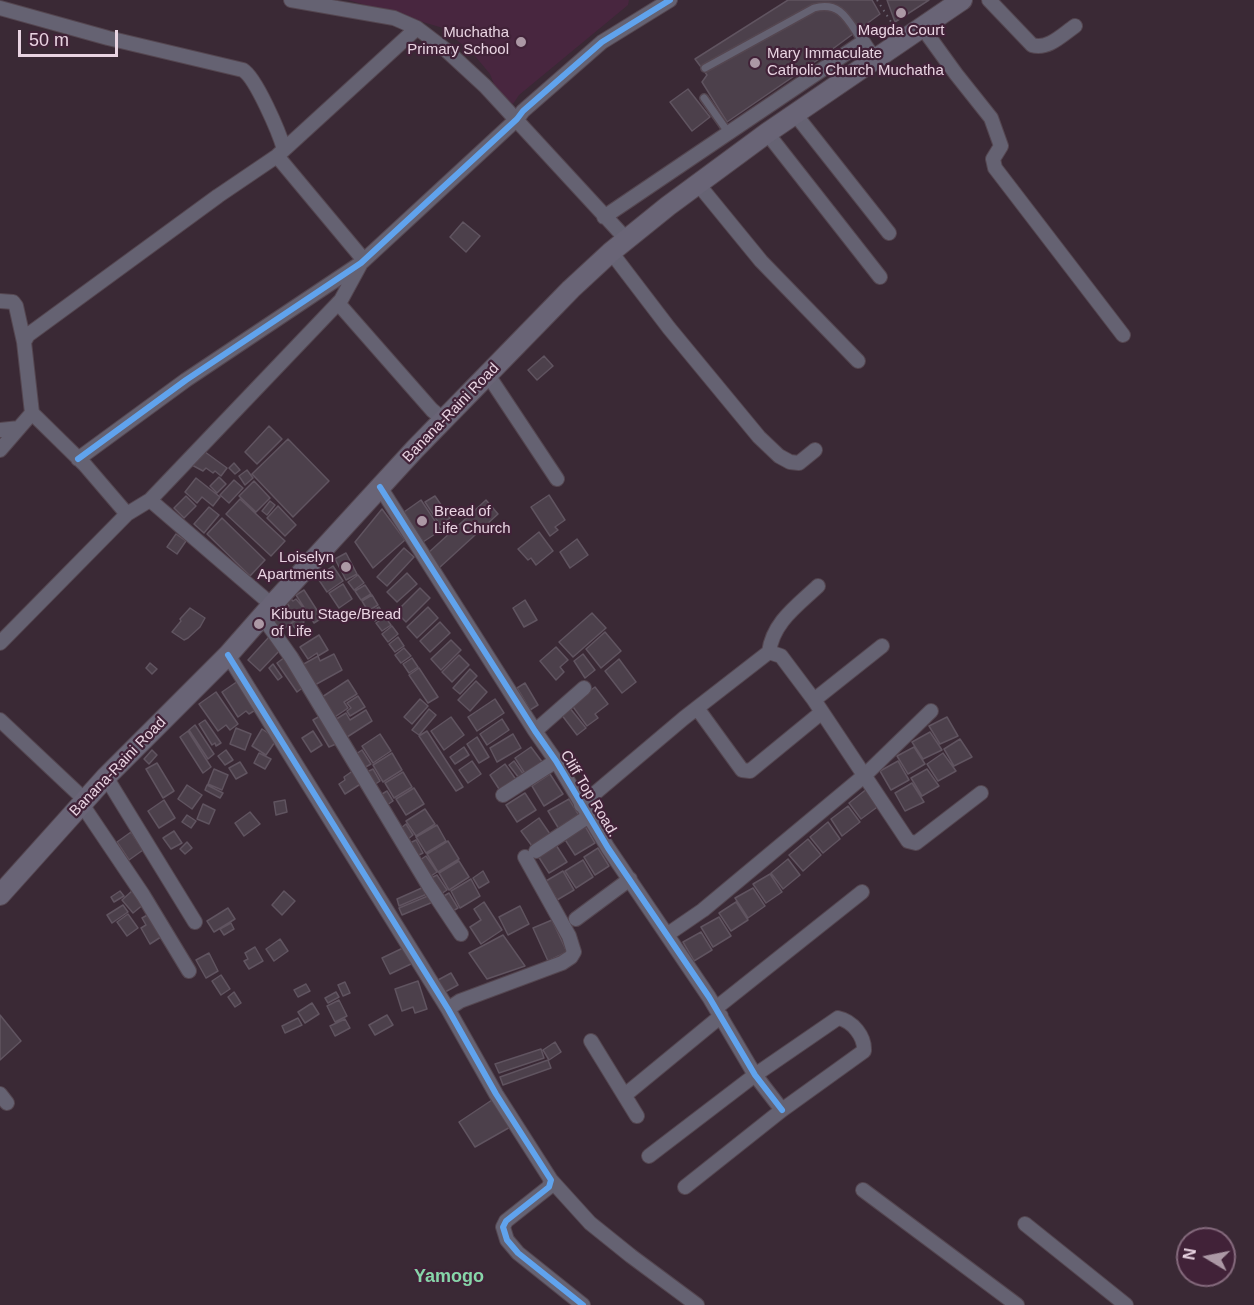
<!DOCTYPE html>
<style>
body{margin:0}
#map{position:relative;width:1254px;height:1305px;overflow:hidden;background:#3a2935;font-family:Arial,sans-serif}
canvas{display:block}
.north{position:absolute;left:1176px;top:1227px;width:60px;height:60px;box-sizing:border-box;background:#412238;border:2px solid #84697c;border-radius:50%;rotate:280deg;font-size:16px;font-weight:700;line-height:24px;text-align:center;color:#e9d4e2}
.north::after{content:'';display:block;margin:auto;width:21px;height:27px;background:#ac98a5;clip-path:polygon(50% 0,100% 100%,50% 72%,0 100%)}
.scale{position:absolute;left:18px;top:30px;width:100px;height:27px;box-sizing:border-box;border:3px solid #e9d4e2;border-top:0;padding-left:8px;font-size:18px;line-height:21px;white-space:nowrap;color:#e9d4e2;-webkit-text-stroke:4px #412238;paint-order:stroke}
</style>
<div id="map">
<canvas width="1254" height="1305"></canvas>
<div class="north">N</div>
<div class="scale">50 m</div>
</div>
<script>
const g = document.querySelector('canvas').getContext('2d');
g.lineJoin = 'round';
function fillPath(path, color) {
  g.fillStyle = color;
  g.fill(path, 'evenodd');
}
function stroke(path, color, width, dash) {
  g.strokeStyle = color;
  g.lineWidth = width;
  g.lineCap = dash ? 'butt' : 'round';
  g.setLineDash(dash || []);
  g.stroke(path);
}
function label(font, color, halo, rows, align = 'center') {
  g.font = font + ' Arial,sans-serif';
  g.lineWidth = 4.5;
  g.setLineDash([]);
  g.textBaseline = 'middle';
  g.strokeStyle = halo;
  g.fillStyle = color;
  for (const [text, x, y, turn = 0] of rows) {
    g.save();
    g.translate(x, y);
    g.rotate((+turn || 0) * Math.PI / 180);
    g.textAlign = isNaN(turn) ? turn : align;
    if (halo) g.strokeText(text, 0, 0);
    g.fillText(text, 0, 0);
    g.restore();
  }
}
const built = new Path2D(`
 M348 0H629L628 5 519 95 513 104 497 92 490 74 475 56 443 28Z`);
const building = new Path2D(`
 M788 0H872L880 14 819 59 727 122 702 82 707 75 695 59Z
 M887 0H929L895 22Z
 M688 89 710 117 692 131 670 102Z
 M463 222 480 236 466 252 450 237Z
 M544 356 553 366 537 380 528 370Z
 M269 426 282 439 257 464 245 452Z
 M288 439 329 481 293 517 252 474Z
 M201 449 227 468 221 476 215 471 213 473 206 468 203 471 190 464Z
 M234 463 240 470 235 474 229 468Z
 M247 470 253 478 245 485 239 476Z
 M219 477 226 484 217 493 210 486Z
 M196 478 220 497 213 506 202 497 197 503 185 492Z
 M234 480 243 488 229 503 220 495Z
 M254 481 270 498 256 512 239 496Z
 M549 495 565 520 555 527 558 530 550 536 531 507Z
 M186 496 196 506 184 518 174 508Z
 M435 496 450 518 440 525 425 502Z
 M240 499 285 541 271 556 226 514Z
 M421 500 441 530 423 542 404 512Z
 M486 500 498 514 439 568 427 554Z
 M270 501 275 505 267 515 262 511Z
 M278 506 296 525 285 536 267 518Z
 M209 507 219 515 204 533 194 524Z
 M382 509 405 540 373 568 355 542Z
 M222 518 265 560 250 576 207 534Z
 M539 532 553 551 536 565 531 558 528 560 518 549Z
 M176 534 186 541 177 554 167 547Z
 M577 539 588 555 570 568 560 552Z
 M404 548 414 557 387 586 377 577Z
 M346 553 357 574 346 580 335 559Z
 M333 566 343 581 327 592 317 577Z
 M407 573 417 584 397 602 387 592Z
 M358 575 364 583 354 590 348 582Z
 M343 584 352 599 339 608 329 593Z
 M365 585 371 594 361 600 355 591Z
 M420 588 430 598 406 622 396 612Z
 M304 590 322 618 314 623 296 595Z
 M372 595 378 605 368 611 362 601Z
 M291 599 293 601 296 599 306 611 280 632 271 621 289 606 287 603Z
 M525 600 537 620 524 627 513 608Z
 M379 607 384 615 375 621 369 613Z
 M428 607 438 618 417 638 407 627Z
 M190 608 205 618 200 627 188 638 184 640 172 632 181 621 180 619Z
 M592 613 606 628 573 657 559 642Z
 M300 617 304 622 296 629 291 624Z
 M385 617 391 625 382 631 376 623Z
 M440 622 450 633 430 652 420 641Z
 M392 626 398 634 388 642 382 634Z
 M605 632 621 651 601 668 586 649Z
 M319 635 328 650 318 656 317 653 308 659 300 647Z
 M269 637 282 648 260 671 248 660Z
 M398 637 404 646 395 652 389 644Z
 M451 640 461 650 441 670 431 659Z
 M556 647 568 660 560 667 564 672 556 680 540 661Z
 M404 648 411 656 401 663 395 655Z
 M334 654 342 670 313 686 302 665 318 656 320 661Z
 M583 654 595 670 585 678 574 661Z
 M459 655 469 665 452 682 442 672Z
 M285 657 305 686 297 692 277 663Z
 M412 658 418 667 409 673 403 664Z
 M619 659 636 682 622 693 605 671Z
 M150 663 157 669 152 674 146 668Z
 M273 664 282 677 278 680 269 668Z
 M419 668 438 697 428 703 409 675Z
 M470 669 477 676 460 694 453 688Z
 M348 680 357 694 344 702 348 708 332 719 319 699Z
 M238 681 257 709 249 714 246 711 238 717 222 692Z
 M476 681 487 692 470 711 458 700Z
 M525 683 538 705 530 710 517 688Z
 M595 687 608 704 595 714 598 718 587 726 571 704Z
 M216 692 238 724 230 730 226 725 218 731 199 704Z
 M358 696 365 707 350 716 347 711 351 708 347 703Z
 M420 699 428 706 412 724 404 717Z
 M495 699 504 713 477 731 468 717Z
 M569 707 586 728 577 735 561 714Z
 M429 709 436 715 419 735 412 730Z
 M366 710 372 721 344 739 333 721 346 713 350 720Z
 M320 716 336 744 329 747 313 720Z
 M451 717 464 735 444 750 431 731Z
 M947 717 958 736 940 744 929 726Z
 M502 719 509 730 487 745 480 734Z
 M205 720 221 743 216 746 215 743 212 745 199 724Z
 M195 725 214 754 208 759 189 730Z
 M236 728 251 734 245 750 230 744Z
 M262 729 277 739 266 755 252 746Z
 M188 731 211 767 203 773 180 737Z
 M313 731 322 745 311 752 302 738Z
 M427 731 463 787 456 791 419 736Z
 M930 732 942 750 923 759 912 742Z
 M380 734 391 751 373 763 362 746Z
 M513 734 521 748 497 762 490 748Z
 M477 737 489 757 479 763 467 744Z
 M960 739 972 757 954 766 944 749Z
 M464 747 469 755 455 764 450 757Z
 M531 747 543 763 526 775 515 758Z
 M914 747 925 764 908 774 897 756Z
 M152 750 157 755 149 764 144 759Z
 M226 750 233 760 225 765 218 756Z
 M362 750 371 764 364 768 356 754Z
 M259 753 271 759 265 769 254 763Z
 M392 753 402 770 383 782 373 765Z
 M943 753 956 771 938 781 927 764Z
 M472 761 481 774 468 783 459 770Z
 M514 761 524 775 519 778 509 765Z
 M898 761 909 780 891 790 880 771Z
 M240 762 247 773 236 779 229 768Z
 M157 763 174 791 163 798 146 769Z
 M505 764 517 781 501 792 490 775Z
 M214 769 228 775 222 790 208 784Z
 M373 769 380 781 374 785 367 772Z
 M927 769 939 786 922 796 911 778Z
 M354 770 362 783 345 794 339 784 345 780 344 777Z
 M403 772 412 787 394 798 385 783Z
 M550 774 563 794 544 806 532 786Z
 M912 783 924 802 905 811 895 793Z
 M187 785 202 795 192 809 178 799Z
 M207 785 223 793 220 798 205 790Z
 M414 788 424 804 406 815 396 799Z
 M868 788 880 805 861 819 849 803Z
 M387 791 393 801 387 805 382 794Z
 M525 793 536 810 517 822 506 805Z
 M569 799 580 817 559 829 548 811Z
 M164 800 175 818 159 828 148 811Z
 M285 800 287 812 276 815 274 802Z
 M203 804 215 810 209 824 197 819Z
 M848 806 860 822 842 836 831 819Z
 M425 809 435 824 416 836 406 821Z
 M250 812 260 824 244 836 235 823Z
 M187 815 196 821 191 828 182 822Z
 M539 818 550 834 532 846 521 831Z
 M828 822 840 839 823 853 810 837Z
 M406 824 413 835 408 839 401 828Z
 M437 825 446 841 426 853 416 837Z
 M585 826 595 843 575 855 564 838Z
 M174 831 182 843 171 849 163 838Z
 M131 832 143 850 129 860 117 842Z
 M808 839 821 855 803 871 789 855Z
 M416 840 423 853 417 856 410 843Z
 M448 841 459 859 438 872 427 854Z
 M187 842 192 848 185 854 180 849Z
 M556 845 567 862 549 873 538 856Z
 M598 848 609 866 595 875 584 857Z
 M426 856 437 872 431 876 420 860Z
 M788 859 800 875 783 889 771 873Z
 M583 860 593 877 576 888 565 871Z
 M459 861 469 877 449 890 439 873Z
 M483 871 489 882 479 888 473 878Z
 M563 871 574 890 557 900 546 881Z
 M770 874 782 892 766 903 753 884Z
 M437 875 447 890 441 894 431 878Z
 M471 879 480 896 460 908 451 891Z
 M424 887 427 894 399 906 397 899Z
 M753 888 765 906 748 918 735 898Z
 M133 890 144 904 133 913 122 900Z
 M120 891 124 896 114 902 111 897Z
 M284 891 295 901 282 915 272 905Z
 M449 893 458 908 451 912 442 897Z
 M430 895 433 902 402 915 399 908Z
 M484 902 502 930 481 944 470 927 481 920 474 909Z
 M736 902 748 920 731 931 719 913Z
 M123 905 128 912 112 923 107 915Z
 M520 906 529 924 508 935 499 917Z
 M228 908 235 919 214 932 207 921Z
 M151 913 164 935 150 944 141 928 146 925 142 918Z
 M128 914 138 928 127 936 117 922Z
 M719 917 731 936 713 947 701 927Z
 M552 920 567 952 548 961 533 928Z
 M231 923 234 929 224 935 220 929Z
 M701 932 712 950 694 961 683 942Z
 M503 935 525 966 487 979 469 953Z
 M280 939 288 951 274 961 266 949Z
 M255 947 263 961 249 969 244 961 248 959 245 953Z
 M405 947 413 963 390 974 382 958Z
 M209 953 218 971 206 978 196 960Z
 M451 973 458 985 445 992 438 980Z
 M221 975 230 989 221 995 212 981Z
 M418 981 427 1009 415 1013 413 1007 402 1011 395 989Z
 M345 982 350 993 343 996 338 985Z
 M306 984 310 991 298 997 294 990Z
 M234 992 241 1003 235 1007 228 997Z
 M336 992 339 997 328 1003 325 998Z
 M339 1000 347 1016 335 1022 327 1006Z
 M312 1003 319 1014 305 1023 298 1012Z
 M0 1015 21 1041 0 1060Z
 M387 1015 393 1025 375 1035 369 1025Z
 M298 1018 302 1025 285 1033 282 1026Z
 M345 1019 350 1028 335 1036 330 1026Z
 M555 1042 561 1052 549 1060 543 1050Z
 M541 1049 544 1058 499 1073 495 1064Z
 M548 1060 551 1068 503 1085 500 1077Z
 M495 1098 512 1126 475 1147 459 1122Z`);
const path = new Path2D(`
 M877 0 895 28`);
const lane = new Path2D(`
 M705 68 814 8C842 0 849 23 863 42
 M704 98 728 132`);
const street = new Path2D(`
 M291 0 394 18 417 28 446 50 485 86 627 240
 M989 0 1032 45C1048 50 1062 35 1075 26
 M0 8 108 38 243 70C256 78 279 132 284 149
 M922 27 956 74 991 118 1001 146 993 159 995 168 1123 335
 M795 114 889 233
 M767 133 880 277
 M277 156 363 259
 M698 184 761 261 858 361
 M604 217 863 42 875 60
 M611 252 669 328 759 437 779 456 790 462 799 463 815 450
 M0 301 13 302 16 306 24 342
 M338 303 432 410 444 420
 M488 375 557 479
 M0 430 19 428
 M0 450 32 413
 M78 459 186 380 361 263 517 119 523 111 602 42 670 0
 M380 487 535 731 556 761 608 848 709 997 755 1075 782 1110
 M150 500 341 300 360 265
 M127 514 85 465 32 413 24 342 28 335 218 196 277 156 417 28
 M262 616 291 657 429 886 461 934
 M0 643 127 514 150 500 272 605
 M769 652C773 622 797 606 818 586
 M228 655 448 1009 496 1094 551 1180 549 1187 506 1221 503 1227 507 1240 518 1253 583 1305
 M814 700 882 646
 M697 708 742 770 750 771 822 712
 M0 720 85 800
 M535 731 584 688
 M106 777 195 922
 M503 795 556 761
 M81 803 143 895 189 971
 M581 805 684 718 769 652 781 656 814 700 908 841 916 843 981 793
 M536 851 589 816
 M576 919 630 879
 M668 934 703 910 865 775 931 711
 M716 1008 862 892
 M448 1009 460 1001 562 963 571 957 574 952 569 936 525 857
 M591 1041 637 1116
 M0 1094 7 1103
 M625 1095 721 1016
 M649 1156 755 1075 838 1018C853 1021 865 1037 864 1051L782 1110 685 1187
 M551 1180 590 1223 631 1256 697 1305
 M863 1190 1017 1305
 M1025 1224 1126 1305`);
const secondary = new Path2D(`
 M0 895 106 777 228 655 272 605 415 449 571 289 611 252 668 206 767 133 962 0`);
const cycleway = new Path2D(`
 M78 459 186 380 361 263 517 119 523 111 602 42 670 0
 M380 487 535 731 556 761 608 848 709 997 755 1075 782 1110
 M228 655 448 1009 496 1094 551 1180 549 1187 506 1221 503 1227 507 1240 518 1253 583 1305`);
const markers = [
 [901,13,6,"#ac98a5"],
 [521,42,6,"#ac98a5"],
 [755,63,6,"#ac98a5"],
 [422,521,6,"#ac98a5"],
 [346,567,6,"#ac98a5"],
 [259,624,6,"#ac98a5"]
];
const poiNames = [
 ["Magda Court",901,31,"center"],
 ["Muchatha",509,33,"right"],
 ["Primary School",509,50,"right"],
 ["Mary Immaculate",767,54],
 ["Catholic Church Muchatha",767,71],
 ["Bread of",434,512],
 ["Life Church",434,529],
 ["Loiselyn",334,558,"right"],
 ["Apartments",334,575,"right"],
 ["Kibutu Stage/Bread",271,615],
 ["of Life",271,632]
];
const streetNames = [
 ["Banana-Raini Road",451,413,-46],
 ["Banana-Raini Road",118,767,-46],
 ["Cliff Top Road.",589,794,59]
];
const quarterNames = [
 ["Yamogo",449,1277]
];
fillPath(built, '#48263f');
fillPath(building, '#4c404b');
stroke(building, '#605460', 1.5);
stroke(lane, '#544650', 10);
stroke(street, '#544650', 16);
stroke(secondary, '#544650', 22);
stroke(path, '#6a6370', 2, [1.5, 4.5]);
stroke(lane, '#656272', 7);
stroke(street, '#656272', 14);
stroke(secondary, '#696476', 20);
stroke(cycleway, '#60a3ed', 6);
for (const [x, y, r, color] of markers) {
  const dot = new Path2D();
  dot.arc(x, y, r, 0, 2 * Math.PI);
  g.fillStyle = color;
  g.fill(dot);
  stroke(dot, '#412238', 2);
}
label('15px', '#e9d4e2', '#412238', poiNames, 'left');
label('15px', '#e9d4e2', '#412238', streetNames);
label('bold 18px', '#87d5a9', '#412238', quarterNames);
</script>
